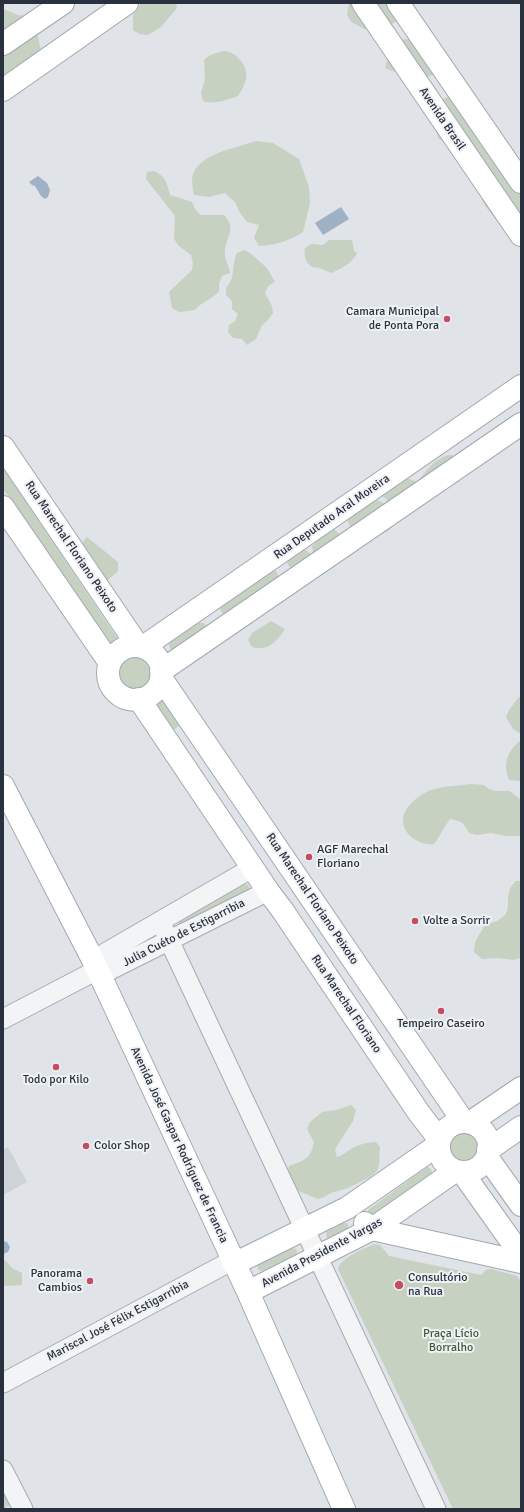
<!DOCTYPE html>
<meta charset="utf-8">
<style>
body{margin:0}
#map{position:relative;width:524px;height:1512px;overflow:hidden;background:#e0e3e8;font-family:Signika,sans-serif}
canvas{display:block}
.frame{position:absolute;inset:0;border:4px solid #2a313e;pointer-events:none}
</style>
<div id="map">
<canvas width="524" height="1512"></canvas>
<div class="frame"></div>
</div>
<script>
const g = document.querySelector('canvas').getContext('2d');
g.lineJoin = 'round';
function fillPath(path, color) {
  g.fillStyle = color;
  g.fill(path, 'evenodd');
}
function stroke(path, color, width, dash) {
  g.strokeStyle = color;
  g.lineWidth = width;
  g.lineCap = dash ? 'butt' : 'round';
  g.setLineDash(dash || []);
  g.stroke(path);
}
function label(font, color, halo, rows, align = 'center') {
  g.font = font + ' Signika,sans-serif';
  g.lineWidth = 4;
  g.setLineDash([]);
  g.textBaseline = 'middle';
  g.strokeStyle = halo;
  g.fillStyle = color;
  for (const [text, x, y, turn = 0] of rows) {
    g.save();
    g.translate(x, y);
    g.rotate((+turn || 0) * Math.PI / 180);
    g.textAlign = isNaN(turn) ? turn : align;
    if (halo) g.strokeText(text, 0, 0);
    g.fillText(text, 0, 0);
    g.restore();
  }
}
const built = new Path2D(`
 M8 1147 27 1182 3 1195V1150Z`);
const green = new Path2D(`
 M141 3H176L177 8 161 27 148 35 139 34 133 30V15Z
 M349 3H400L397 21 383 29 380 28 364 29 350 21 347 14Z
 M3 9 18 15 26 16 36 28 41 51 3 80Z
 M411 39 439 74 423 77 392 71 385 68 391 46 396 40Z
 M224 51C236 51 249 67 246 79 245 84 241 92 238 96 226 100 215 105 203 101L201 93 205 79 204 60C209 54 217 53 224 51Z
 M452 94 521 175V243L509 229 501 226 486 207 482 200 479 184 453 146 439 139 436 131 447 119 439 102Z
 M256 141 273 143 299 159 309 187 310 203 303 232C289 241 276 245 259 246L254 238 259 225 247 222 240 213 235 202 225 193 209 197 194 195C193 190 192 184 192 179 195 154 236 148 256 141Z
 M154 171C166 176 167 184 170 195L192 202 195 209 201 215H224C237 229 226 236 225 251 224 259 229 265 230 273L222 276 219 284V291C212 300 202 301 195 310L179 312 172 308 169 292 192 270 193 263 191 255 179 246 174 239 175 216 146 179 147 172Z
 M329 240H352L354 251 357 253C353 263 339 270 331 273L320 268 312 267C305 262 304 257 305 248L311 244 323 245Z
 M244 250 250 253 267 268 275 282 268 286 265 293 272 306 273 313 268 320 262 325 256 339 247 345 242 339 233 338 228 332 229 325 235 321 238 314 232 309V301L226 295V288C236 278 231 266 237 253Z
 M448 455H453L456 460 390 524 391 528 388 531 370 540 350 526 347 519 373 501 377 500 385 504 387 501V499L383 497 382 493 404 477 417 482C427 470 432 461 448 455Z
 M3 468 117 638 116 641 112 645 108 644 3 489Z
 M333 528 345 539 291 568 288 565 287 562 290 559 293 552 302 547 311 554 313 552 312 546 317 541 319 533Z
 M87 537 118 562V571L107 581 84 567H70L67 554 80 546Z
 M268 571H276L281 581 224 616 220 609V605L246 587 249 588 250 584Z
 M271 621 285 629C277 641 268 652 252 647L248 640 252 633Z
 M193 623H204L208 629 172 653 168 642Z
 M132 657 142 659 146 662 151 671 150 677 180 722 179 726 175 729H171L142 687C118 695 108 663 132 657Z
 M519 697H521V734L513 729 506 717 509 710Z
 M521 740V781L509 780C502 764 508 750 521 740Z
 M471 784 484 785 489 789 496 791H510L521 800V836H506L491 833 477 835 469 833C464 823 462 821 450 819 444 827 440 836 434 844 418 846 396 831 405 812 409 803 422 793 431 790 443 786 458 786 471 784Z
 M516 881H521V958L513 960 498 958 482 959 474 952 475 942 485 925C524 915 497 899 516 881Z
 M244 884 248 885 249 886V890L179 926 178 919Z
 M351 1105 356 1110 353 1121 335 1149 337 1157C343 1155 346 1152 351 1149 358 1145 367 1142 376 1142L380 1147 379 1165 377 1171 370 1177 348 1188 331 1193 324 1197 318 1199 291 1188 287 1175 289 1166C305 1160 310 1160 314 1142L307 1129 310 1122 322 1112 336 1110Z
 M449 1147a16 16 0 1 1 32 0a16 16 0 1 1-32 0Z
 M427 1167 430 1168 432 1172 431 1174 373 1217 368 1214V1210Z
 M343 1223H347L348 1225V1229L331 1239 327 1238 326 1232Z
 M374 1244 380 1245 389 1256 481 1275 486 1270 491 1269 517 1276 521 1281V1509H453L338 1269C341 1257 364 1249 374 1244Z
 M292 1248 296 1249 297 1251 296 1255 262 1271 258 1270V1264Z
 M3 1260 6 1261 12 1268 22 1273V1285L3 1286Z
 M3 1489 9 1494 10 1505 3 1509Z`);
const water = new Path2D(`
 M38 176 47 183 50 190 48 197 45 199 41 196 35 186 32 185 29 182Z
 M341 207 349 219 323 235 315 223Z
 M3 1241 7 1242 10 1247 8 1252 3 1254Z`);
const minor = new Path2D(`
 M160 921 436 1509
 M93 960 252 868
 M100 975 268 891
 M3 1019 97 970
 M3 1383 233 1260
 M3 1470 23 1509`);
const major = new Path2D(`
 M363 3 521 235
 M398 3 521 182
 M3 44 63 3
 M3 90 127 3
 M3 447 138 646
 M3 507 110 663
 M108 673a27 27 0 1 1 54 0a27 27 0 1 1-54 0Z
 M143 647 521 386
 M161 671 521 424
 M161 678 463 1121
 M139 699 268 891 283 911 419 1113 439 1139
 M3 786 93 960 248 1292 344 1509
 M439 1147a25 25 0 1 1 50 0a25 25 0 1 1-50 0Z
 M471 1122 521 1088
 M488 1150 521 1127
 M487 1157 521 1205
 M462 1172 521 1255
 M365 1223 372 1229 521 1262
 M234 1264 347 1208 438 1145
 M248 1292 372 1229 455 1171`);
const markers = [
 [447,319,4,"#c34e62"],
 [309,857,4,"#c34e62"],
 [415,921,4,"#c34e62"],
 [441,1011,4,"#c34e62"],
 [56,1067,4,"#c34e62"],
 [86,1146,4,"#c34e62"],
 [90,1281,4,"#c34e62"],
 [399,1285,5,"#c34e62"]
];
const streetNames = [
 ["Avenida Brasil",442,119,56],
 ["Rua Deputado Aral Moreira",332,517,-35],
 ["Rua Marechal Floriano Peixoto",71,547,56],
 ["Rua Marechal Floriano Peixoto",312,899,56],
 ["Julia Cuéto de Estigarribia",184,933,-27],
 ["Rua Marechal Floriano",346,1004,56],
 ["Avenida José Gaspar Rodríguez de Francia",179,1145,65],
 ["Avenida Presidente Vargas",322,1253,-28],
 ["Mariscal José Félix Estigarribia",118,1321,-28]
];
const poiNames = [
 ["Camara Municipal",439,312,"right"],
 ["de Ponta Pora",439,326,"right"],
 ["AGF Marechal",317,850],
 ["Floriano",317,864],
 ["Volte a Sorrir",423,921],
 ["Tempeiro Caseiro",441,1024,"center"],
 ["Todo por Kilo",56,1080,"center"],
 ["Color Shop",94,1146],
 ["Panorama",82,1274,"right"],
 ["Cambios",82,1288,"right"],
 ["Consultório",408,1278],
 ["na Rua",408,1292]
];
const parkNames = [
 ["Praça Lício",451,1334],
 ["Borralho",451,1348]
];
fillPath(built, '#ced2d9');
fillPath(green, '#c6d1c2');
fillPath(water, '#9eb1c5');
stroke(minor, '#a6aab2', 21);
stroke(major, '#a0a8b2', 24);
stroke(minor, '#f2f4f6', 19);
stroke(major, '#fff', 22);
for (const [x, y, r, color] of markers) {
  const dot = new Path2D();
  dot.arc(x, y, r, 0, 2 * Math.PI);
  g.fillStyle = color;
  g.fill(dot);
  stroke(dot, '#eff2f5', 1.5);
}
label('12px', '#2a313e', '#eff2f5', streetNames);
label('12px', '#2a313e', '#eff2f5', poiNames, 'left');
label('12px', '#3f5838', '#eff2f5', parkNames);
</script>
